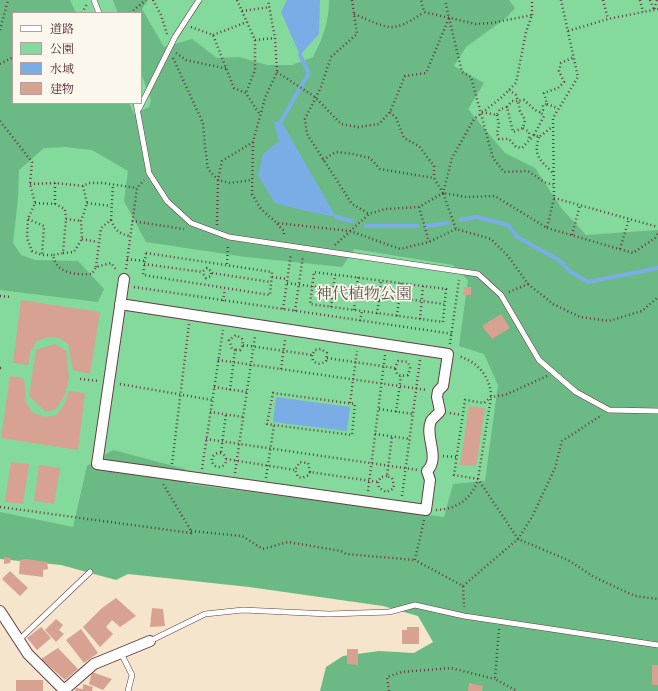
<!DOCTYPE html>
<meta charset="utf-8">
<style>
body{margin:0}
#map{position:relative;width:658px;height:691px;overflow:hidden;background:#f4e5cc;font-family:"Old Standard TT","Noto Serif JP",serif}
canvas{display:block}
.legend{position:absolute;left:12px;top:12px;width:130px;height:92px;box-sizing:border-box;background:#fbf7ec;border:1px solid #b4a19f;margin:0;padding:5px 7px;list-style:none;font-size:12px;color:#4a1f2b}
.legend li{display:flex;align-items:center;gap:8px;height:20px}
.legend b{width:20px;border:1px solid #b4a19f}
</style>
<div id="map">
<canvas width="658" height="691"></canvas>
<ul class="legend">
<li><b style="height:5px;background:#fff"></b>道路</li>
<li><b style="height:11px;background:#84d99c"></b>公園</li>
<li><b style="height:11px;background:#7aade6"></b>水域</li>
<li><b style="height:11px;background:#d7a291"></b>建物</li>
</ul>
</div>
<script>
const g = document.querySelector('canvas').getContext('2d');
g.lineJoin = 'round';
function fillPath(path, color) {
  g.fillStyle = color;
  g.fill(path, 'evenodd');
}
function stroke(path, color, width, dash) {
  g.strokeStyle = color;
  g.lineWidth = width;
  g.lineCap = dash ? 'butt' : 'round';
  g.setLineDash(dash || []);
  g.stroke(path);
}
function label(font, color, halo, rows, align = 'center') {
  g.font = font + ' "Old Standard TT","Noto Serif JP",serif';
  g.lineWidth = 3.5;
  g.setLineDash([]);
  g.textBaseline = 'middle';
  g.strokeStyle = halo;
  g.fillStyle = color;
  for (const [text, x, y, turn = 0] of rows) {
    g.save();
    g.translate(x, y);
    g.rotate((+turn || 0) * Math.PI / 180);
    g.textAlign = isNaN(turn) ? turn : align;
    if (halo) g.strokeText(text, 0, 0);
    g.fillText(text, 0, 0);
    g.restore();
  }
}
const green = new Path2D(`
 M0 0H658V639L0 551ZM13 13H141V103H13Z`);
const forest = new Path2D(`
 M0 0H70L76 13H13V103H129L134 114 149 107 151 100 141 73V13H118L113 0H148L142 9 164 47 192 39 217 58 239 57 267 65H292L313 57C323 38 329 22 329 0H509L515 8 506 18 466 47 454 66 484 83 468 109 505 153 535 168 562 209 586 235 658 230V691H320L326 667 343 656 379 651 414 653 433 642 418 616 383 606 249 587 128 574 116 580 61 565 0 559V512L73 527 87 466 113 450 185 469 189 484 444 517 453 484 485 481 498 385 484 354 459 346 468 280 453 265 354 249 342 267 246 257 146 242 124 201 128 171 92 150 65 147 44 148 19 170 18 198 13 243 21 255 35 260 78 261 104 289 98 302 0 290Z`);
const water = new Path2D(`
 M287 0H320L319 34 300 55 281 12Z
 M281 121 336 217 305 211 275 203 258 176 263 154 279 141 274 122Z
 M276 397 350 407 347 431 273 422Z`);
const stream = new Path2D(`
 M281 121 309 73 300 55
 M336 217 352 221
 M461 220 476 217 508 225 517 237 559 260 571 272 588 282 658 268
 M366 226H418
 M426 226 448 223`);
const building = new Path2D(`
 M464 287H471V295H463Z
 M21 300 100 312 90 374 73 370 68 344 59 338 48 337 37 341 31 350 28 365 13 363Z
 M501 314 510 328 492 339 482 326Z
 M55 344 66 351 69 377 65 395 56 409 46 412 29 396 36 350Z
 M10 376 24 378 26 402 33 413 46 417 56 415 64 405 69 391 85 393 78 450 1 438Z
 M469 406 485 408 476 466 460 465Z
 M11 462 29 464 23 504 5 502Z
 M39 465 60 468 54 504 34 501Z
 M4 557 11 558 10 563 4 564Z
 M27 559 47 562 48 569 43 570V577L19 574 20 560Z
 M10 571 28 588 20 596 2 579Z
 M116 598 136 616 120 627 112 620 106 627 113 634 100 647 83 627 102 608Z
 M152 608 163 609 165 626 150 627Z
 M56 619 63 625 59 630 64 634 56 642 45 630Z
 M41 627 51 638 37 650 27 638Z
 M407 627H419V644H402V630H407Z
 M81 629 98 653 84 663 66 640Z
 M58 648 78 669 65 680 41 659Z
 M347 649H358V665L347 664Z
 M652 665H658V685H652Z
 M92 672 112 679 103 690 89 684Z
 M16 680H43V691H16Z
 M469 683 483 686 482 691H468Z
 M83 684 93 687 92 691H75L76 688 83 689Z`);
const path = new Path2D(`
 M153 0 161 15 167 34
 M237 0 255 40V70L246 93
 M352 0 357 34 331 57 321 87 305 119 307 134 352 204 369 214
 M603 0 608 19
 M640 0 643 12
 M650 0 654 10 657 0
 M242 11 270 7
 M82 13 87 4
 M130 13 146 0
 M354 14C389 28 391 35 424 12
 M532 15V0
 M449 18 462 72 471 77 493 158 504 172 528 171 544 182 553 185
 M191 27 213 35 234 88 246 93 260 115
 M0 30 8 0
 M568 31 608 19 658 9
 M213 35 247 22
 M255 40 275 38
 M176 53 186 60 228 69
 M173 58 203 123 205 147 208 169 218 180 230 183 252 180
 M0 64 13 57
 M277 72 315 97 341 124 358 127 379 124 390 112 405 76 426 73 449 18 445 0
 M547 104 557 108
 M507 107 512 101H518L516 95 509 90
 M390 112 396 118 404 138 419 146 434 166V178
 M482 112 497 115 500 109 507 107 513 132 523 128 525 120 520 111 518 101 524 100 535 110 540 112 543 110V105L547 104 544 93 558 88 564 82 559 71 561 63 574 57
 M497 115 499 125 497 133 499 139H509L516 147 522 148 534 135 539 137 552 127
 M0 121 32 162 30 184 35 203 28 219 27 238 32 251 42 255H53C56 274 76 275 92 274L96 267 111 263 117 271
 M523 128 529 132V139
 M534 135 544 116 540 112
 M539 137C533 156 540 160 553 173
 M253 142 252 194 261 209 277 223 350 231 400 249 429 242 456 229
 M323 160 336 152 353 154 370 158 380 169 434 178 443 193 452 158 474 119 502 97 516 83 526 32 532 15 492 23 476 24 424 12 421 0
 M55 183V204
 M30 184 55 183 83 186 89 183H103L137 188
 M554 198 658 227
 M35 203 55 204 65 209 66 219 63 253 53 255
 M87 203 111 206
 M419 207 429 242
 M28 219 44 226 42 255
 M66 219 81 221
 M111 220C115 230 119 234 130 236
 M132 221 184 229
 M277 224 284 231V236
 M217 225 218 180 222 161 253 142 265 98 277 72 275 38 268 0
 M547 228 633 253 655 238 658 233
 M572 235 580 205
 M82 239 98 242
 M335 245 369 214 385 209 419 207 443 193
 M620 249 629 219
 M63 253 74 252 82 239 81 221 87 203 83 186
 M146 253 272 272 270 295 143 275Z
 M127 259 145 261
 M144 264 202 272 207 268 211 271V276L206 278 202 272
 M227 264 228 245
 M96 267 101 228 111 220 113 184
 M126 269 137 188 144 180
 M212 273 270 282
 M272 277 287 279
 M287 283 375 295 380 291 384 296 382 300 376 299 375 295
 M528 284 553 304 580 317 609 321 642 311 658 297
 M134 287 453 334
 M380 291 381 280
 M509 292 528 284 508 256 491 239 456 229 443 193 467 197 495 196 547 228 554 198 553 118 578 77 561 0
 M0 296 11 297
 M384 296 444 304
 M223 301 225 289
 M331 307 335 275
 M283 309 291 254
 M354 310 358 277
 M295 311 303 256
 M377 314 379 300
 M397 316 401 283
 M420 319 423 286
 M360 321 362 311 310 304 314 272 446 289 443 322 362 311
 M450 344 459 280
 M243 345 312 355 315 350 321 349 327 353 326 361C321 364 319 365 313 361L312 355
 M327 358 395 368 398 361 408 362 410 368 408 375 401 376 397 374 395 368
 M218 360 427 390
 M0 368H1
 M281 369 285 340
 M547 376 505 395 491 397 484 403 465 400 454 475 478 479 518 539 568 560 594 577 635 596 658 599
 M80 379 99 381
 M120 384 212 400
 M214 387 247 392
 M230 390 235 350 232 349 229 340 236 335 242 339 243 345 240 350H235
 M350 403 357 351
 M379 409 413 414
 M210 412 243 417
 M396 412 401 376
 M450 413 462 415
 M375 434 410 439
 M206 439 418 470
 M221 452 226 414
 M212 460a7 7 0 1 1 14 0a7 7 0 1 1-14 0Z
 M443 456 456 457
 M226 459 295 470
 M172 464 189 324
 M202 469 223 330
 M310 472 308 463 300 462 295 470 298 477 302 478 309 475 310 472 378 482
 M235 473 255 336
 M387 476 381 477 378 482 379 488 386 492 393 489 394 485 392 478 387 476 392 437
 M266 478 274 425 267 424 273 393 355 404 352 435 274 425
 M368 491 385 355
 M402 496 420 360
 M0 507 191 533 190 529 163 484
 M436 510C457 509 472 499 478 479L491 397C491 377 477 361 458 356
 M424 520 415 560 463 586 464 607
 M191 531 242 536 263 549 288 542 341 551 346 554 415 560
 M463 586 518 539 532 517 555 468 562 441 602 415
 M499 629 495 679 517 691
 M389 691 387 677 402 672 451 668 495 679`);
const lane = new Path2D(`
 M94 0 99 13
 M136 103 149 173 167 201 191 223 229 237 478 274 501 295 539 360 576 392 609 410 658 411
 M139 109 175 37 199 0
 M19 640 90 572
 M150 641 205 614 243 610 329 614 389 612 415 605 464 616 658 645
 M121 653 132 675 128 691`);
const street = new Path2D(`
 M120 304 448 354 443 386 438 391 437 397 440 411C438 415 433 417 431 421 424 436 441 458 427 471L430 480 426 510 97 464 124 279
 M0 611 28 654 63 689
 M63 691 94 664 150 641`);
const parkNames = [
 ["神代植物公園",364,295]
];
fillPath(green, '#84d99c');
fillPath(forest, '#6bb984');
fillPath(water, '#7aade6');
stroke(stream, '#7aade6', 4);
fillPath(building, '#d7a291');
stroke(lane, '#643d43', 6);
stroke(street, '#643d43', 12);
stroke(path, '#643d43', 2.5, [1, 3]);
stroke(lane, '#fff', 5);
stroke(street, '#fff', 10);
label('16px', '#5b574d', '#fbf7ec', parkNames);
</script>
